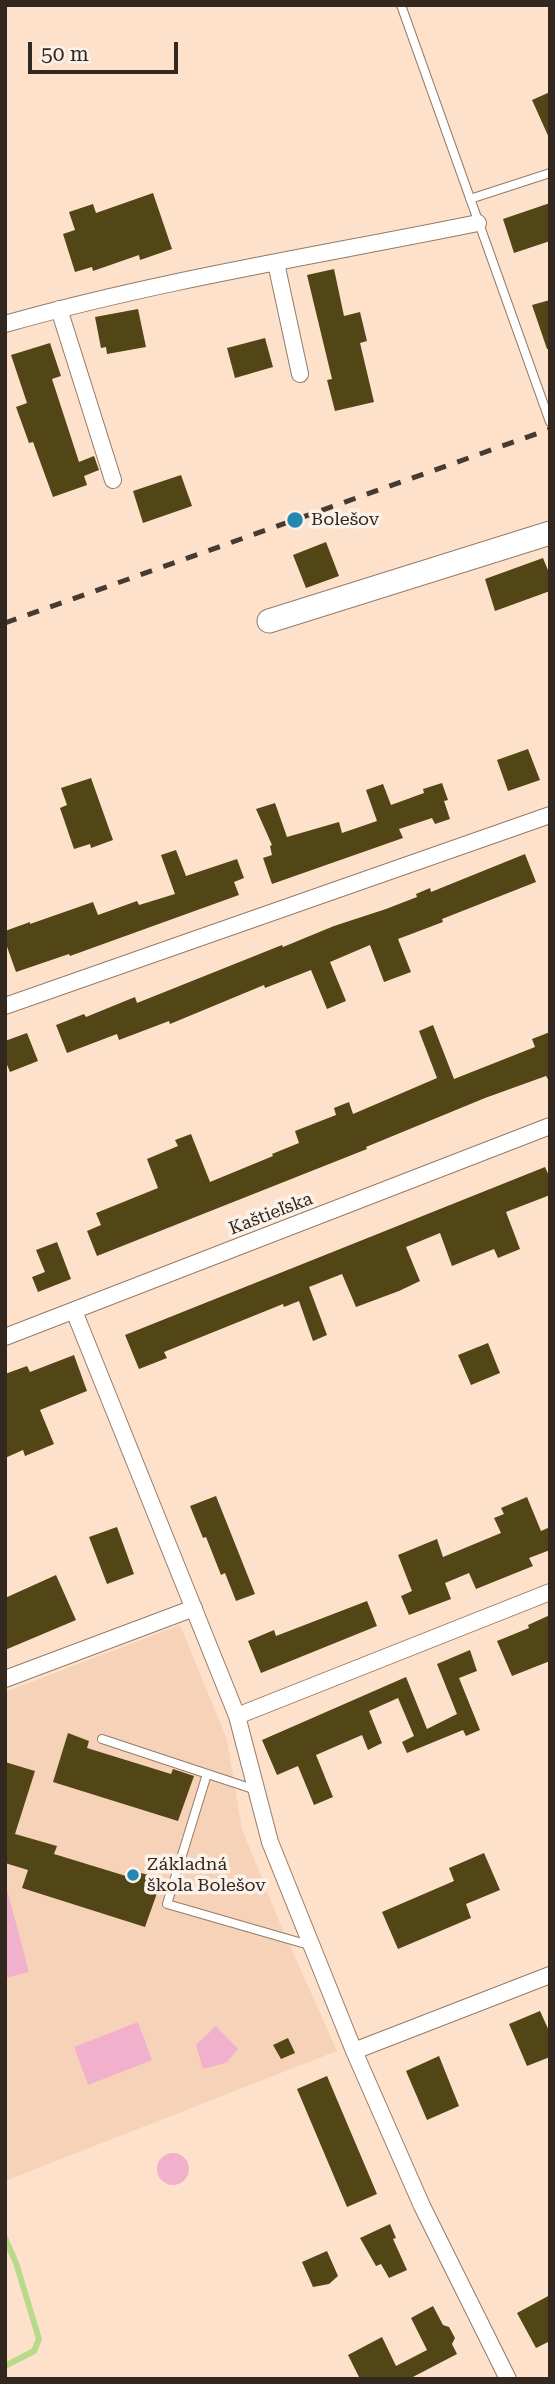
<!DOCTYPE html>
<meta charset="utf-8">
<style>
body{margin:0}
#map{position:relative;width:555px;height:2384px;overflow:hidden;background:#fee1cb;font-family:"Roboto Serif",serif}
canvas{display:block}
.frame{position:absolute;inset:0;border:7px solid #332820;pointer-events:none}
.scale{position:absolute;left:28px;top:42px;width:150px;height:32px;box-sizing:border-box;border:4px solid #332820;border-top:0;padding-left:9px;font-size:21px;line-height:24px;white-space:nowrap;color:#332820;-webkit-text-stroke:5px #fdf2e9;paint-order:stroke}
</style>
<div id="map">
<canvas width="555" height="2384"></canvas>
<div class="frame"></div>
<div class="scale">50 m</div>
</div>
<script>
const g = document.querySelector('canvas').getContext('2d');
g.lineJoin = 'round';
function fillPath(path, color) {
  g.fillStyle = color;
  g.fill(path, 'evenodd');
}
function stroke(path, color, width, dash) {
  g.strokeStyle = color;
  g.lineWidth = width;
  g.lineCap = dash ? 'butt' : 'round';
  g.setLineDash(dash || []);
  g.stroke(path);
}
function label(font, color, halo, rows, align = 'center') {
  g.font = font + ' "Roboto Serif",serif';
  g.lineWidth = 7;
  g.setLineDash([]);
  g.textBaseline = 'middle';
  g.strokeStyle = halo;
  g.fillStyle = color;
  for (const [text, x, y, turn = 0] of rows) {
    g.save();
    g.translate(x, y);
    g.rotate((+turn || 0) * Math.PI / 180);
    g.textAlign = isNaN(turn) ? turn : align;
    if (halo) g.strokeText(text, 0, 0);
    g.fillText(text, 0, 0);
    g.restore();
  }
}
const built = new Path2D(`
 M180 1625 227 1739 242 1829 279 1921 337 2051 5 2181V1692Z`);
const green = new Path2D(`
 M5 1882 29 1972 5 1978Z
 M138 2022 152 2060 88 2085 74 2047Z
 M216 2026 238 2049 226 2063 203 2069 196 2045Z
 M157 2169a16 16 0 1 1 32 0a16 16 0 1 1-32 0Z`);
const stream = new Path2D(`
 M5 2238 16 2263 39 2339 34 2351 5 2366`);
const building = new Path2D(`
 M550 92V140L532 100Z
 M153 193 172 249 140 260 139 255 93 271 92 267 75 272 63 234 75 230 69 212 93 204 96 213Z
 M550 203V241L514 253 503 219Z
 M334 269 344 316 360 312 367 341 360 343 374 402 335 411 327 380 332 379 307 275Z
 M550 300V349H547L532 305Z
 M138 309 146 347 107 354 106 347 101 348 95 317Z
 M265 338 273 367 235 378 227 348Z
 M50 343 61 376 52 379 79 462 94 456 99 470 84 476 87 485 53 497 33 442 29 443 16 407 27 403 11 355Z
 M181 475 192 506 143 523 133 491Z
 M326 542 339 576 306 588 293 555Z
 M543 558 550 575V591L495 611 485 579Z
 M528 749 540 780 508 791 497 760Z
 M91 778 113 840 91 848 90 844 74 849 60 808 67 805 61 788Z
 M442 783 448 800 444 801 450 819 435 824 432 818 399 829 403 838 272 884 263 858 272 855 270 846 272 845 256 809 275 803 287 837 339 822 342 833 377 821 366 790 383 784 391 805 424 793 423 789Z
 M176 850 186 876 237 859 244 878 234 882 239 895 70 956 69 954 16 972 5 941V931L30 922V924L93 902 98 915 137 901 139 905 175 894 161 855Z
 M525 854 536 882 442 919 443 922 398 939 411 972 384 982 370 945 330 962 346 1001 327 1009 311 970 265 988 264 985 170 1024 169 1021 119 1040 117 1034 67 1053 56 1025 84 1014 86 1017 135 997 137 1003 282 945 283 947 334 926 386 909 417 897 416 894 430 888 431 892Z
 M433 1025 454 1079 535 1047 532 1039 550 1032V1082L546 1076 485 1098 366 1147 367 1149 97 1256 87 1231 101 1225 96 1213 158 1188 147 1159 178 1146 175 1140 191 1134 210 1182 273 1156 272 1154 299 1143 295 1131 336 1115 334 1108 349 1102 353 1114 437 1078 419 1031Z
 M27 1033 38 1061 10 1072 5 1060V1041Z
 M545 1167 550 1178V1195L506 1212 520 1249 498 1258 494 1249 452 1266 440 1233 406 1247 420 1281 399 1291 356 1307 342 1274 309 1287 327 1335 313 1341 299 1301 284 1307 283 1304 164 1352 167 1358 139 1369 125 1335Z
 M57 1242 71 1279 38 1292 32 1277 45 1272 36 1250Z
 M488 1343 500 1373 471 1385 458 1355Z
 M74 1355 87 1391 40 1410 54 1444 25 1456 23 1450 5 1458V1374L27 1366 30 1372Z
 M216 1496 255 1594 236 1601 225 1573 221 1575 206 1537 203 1538 190 1506Z
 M527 1497 541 1531 550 1527V1550L529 1558 533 1566 476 1589 469 1573 445 1583 451 1599 409 1615 401 1596 412 1591 398 1555 437 1539 443 1557 501 1533 494 1518 504 1514 501 1508Z
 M117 1527 134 1574 107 1584 89 1537Z
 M56 1575 76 1620 5 1650V1598Z
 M367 1601 377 1626 261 1673 248 1641 274 1630 276 1636Z
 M550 1615V1661L512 1676 497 1641 529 1628 528 1625Z
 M470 1650 477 1671 459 1678 480 1730 466 1736 463 1730 407 1753 402 1742 414 1736 398 1698 369 1711 382 1743 368 1750 362 1735 316 1755 333 1797 314 1805 298 1766 277 1775 262 1740 406 1677 427 1729 457 1714 437 1664Z
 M68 1733 89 1741 87 1748 171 1774 173 1769 194 1776 178 1821 53 1782Z
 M5 1762 35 1771 15 1834 57 1846 54 1854 139 1880 141 1873 162 1879 145 1927 22 1888 28 1870 5 1863Z
 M484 1853 500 1890 466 1904 471 1918 398 1949 382 1912 454 1881 449 1868Z
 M540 2011 550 2033V2057L527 2066 509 2024Z
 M288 2038 295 2053 281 2059 273 2045Z
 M439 2056 459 2106 427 2120 406 2071Z
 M327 2076 377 2194 347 2207 297 2089Z
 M390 2224 396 2238 393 2239 407 2270 389 2278 381 2264 376 2266 360 2238Z
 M327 2251 338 2276 329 2284 313 2287 302 2262Z
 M550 2295V2341L536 2348 517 2313Z
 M433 2306 443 2325 449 2327 455 2338 452 2344 457 2354 409 2379H360L348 2355 382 2337 396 2366 427 2350 411 2318Z`);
const lane = new Path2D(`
 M401 5 550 422
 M470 199 550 173
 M102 1739 256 1790
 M207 1774 167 1904 309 1945`);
const street = new Path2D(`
 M276 263 300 374
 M59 309 113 480
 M5 324C160 280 321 255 478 223
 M5 1006 550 815
 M74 1311 237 1716 270 1842 354 2051 422 2206 508 2379
 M5 1337 550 1126
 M5 1679 194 1608
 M237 1716 550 1592
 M354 2051 550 1975`);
const secondary = new Path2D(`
 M269 621 550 533`);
const rail = new Path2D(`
 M5 623 550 429`);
const markers = [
 [295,520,9,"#2388b1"],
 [133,1875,7,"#2388b1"]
];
const poiNames = [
 ["Bolešov",311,520],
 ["Základná",147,1865],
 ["škola Bolešov",147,1886]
];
const streetNames = [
 ["Kaštieľska",271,1214,-21]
];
fillPath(built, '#f6d3b8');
fillPath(green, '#f1b1cd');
stroke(stream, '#b7db8b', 6);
fillPath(building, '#524516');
stroke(lane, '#947b67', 10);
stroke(street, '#947b67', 18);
stroke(secondary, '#947b67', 25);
stroke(lane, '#fff', 8);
stroke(street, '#fff', 16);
stroke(secondary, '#fff', 23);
stroke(rail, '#473b31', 5, [12, 12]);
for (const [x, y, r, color] of markers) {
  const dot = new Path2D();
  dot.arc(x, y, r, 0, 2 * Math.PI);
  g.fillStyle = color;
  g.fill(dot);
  stroke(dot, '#fdf2e9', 2.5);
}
label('18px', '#332820', '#fdf2e9', poiNames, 'left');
label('18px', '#332820', '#fdf2e9', streetNames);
</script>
